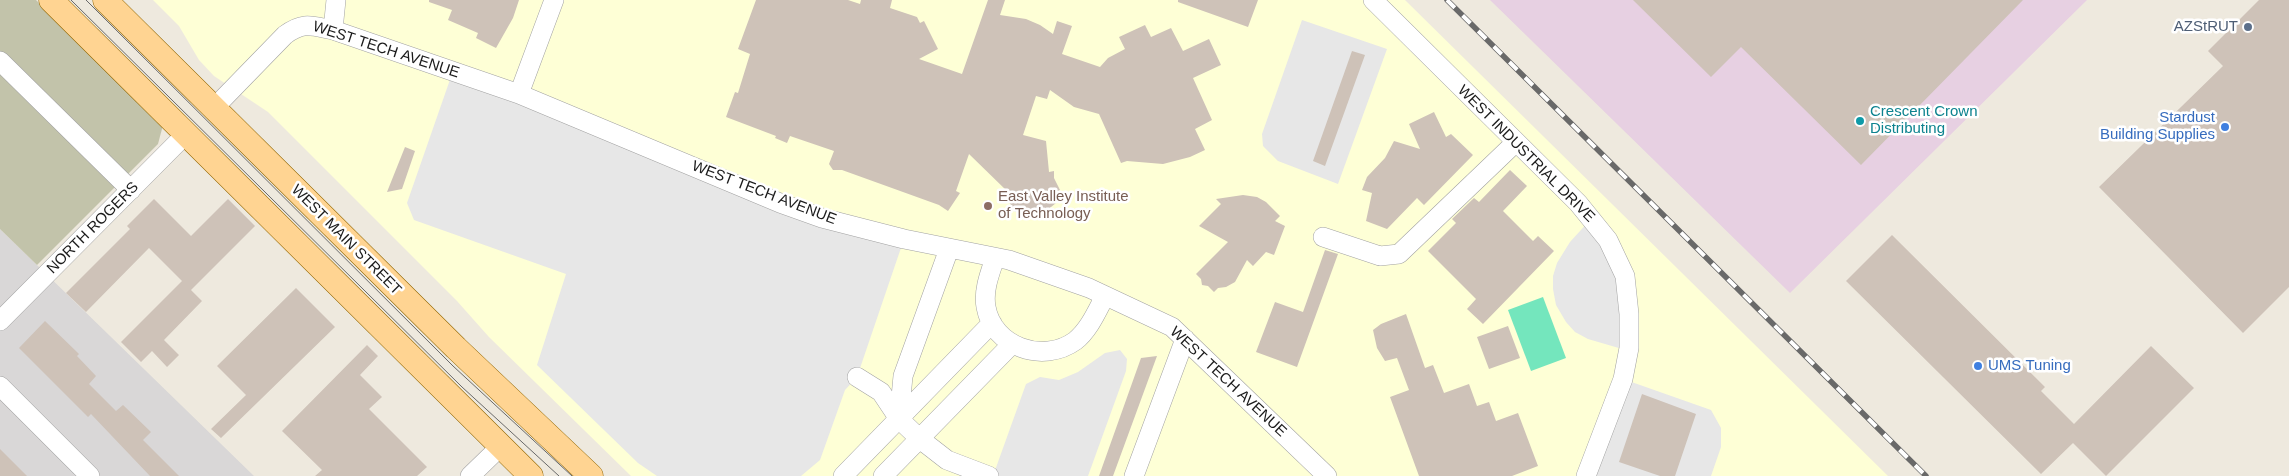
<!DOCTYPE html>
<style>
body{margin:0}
canvas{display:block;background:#eee9de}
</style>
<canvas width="2289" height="476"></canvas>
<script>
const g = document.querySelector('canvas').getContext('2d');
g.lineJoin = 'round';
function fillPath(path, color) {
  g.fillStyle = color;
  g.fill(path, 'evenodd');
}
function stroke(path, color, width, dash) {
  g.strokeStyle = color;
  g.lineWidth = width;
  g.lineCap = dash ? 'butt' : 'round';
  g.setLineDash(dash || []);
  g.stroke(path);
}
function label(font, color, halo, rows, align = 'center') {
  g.font = font + ' Helvetica,sans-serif';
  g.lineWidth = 5;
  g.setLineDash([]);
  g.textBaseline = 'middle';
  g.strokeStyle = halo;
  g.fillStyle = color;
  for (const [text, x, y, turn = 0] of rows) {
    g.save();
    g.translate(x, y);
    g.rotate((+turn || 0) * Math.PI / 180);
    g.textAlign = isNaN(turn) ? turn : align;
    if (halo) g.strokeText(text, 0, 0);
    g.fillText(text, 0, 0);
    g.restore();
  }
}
const residential = new Path2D(`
 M0 229 37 265 254 476H0Z`);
const industrial = new Path2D(`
 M1490 0H2087L1790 293Z`);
const education = new Path2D(`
 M153 0H1405L1888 476H631L489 337 457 301 268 112 214 76 199 60 179 26Z`);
const construction = new Path2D(`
 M0 0H36L163 125 158 144 37 265 0 229Z`);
const pitch = new Path2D(`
 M1543 297 1566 358 1531 371 1508 310Z`);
const parking = new Path2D(`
 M1302 20 1387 49 1338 184 1278 161 1263 146 1262 134Z
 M453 71 615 134 904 239 857 377 845 390 820 460 801 476H657L638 463 537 365 566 274 414 220 407 203Z
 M1591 219 1625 276 1629 351 1588 339 1575 332 1566 322 1556 305 1553 289V276L1557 263 1570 242Z
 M1120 350 1127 359 1126 371 1088 476H993L1026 384 1040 377 1059 380 1078 372 1105 353Z
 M1623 379 1711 410 1721 428V447L1711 476H1586Z`);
const building = new Path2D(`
 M429 0H519L513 18 496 48 476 38 478 33 448 20 452 10 429 2Z
 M756 0H848L860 4 861 0H892L890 8 917 17 920 23 924 21 938 49 919 59 962 74 988 0H1005L1000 15 1026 19 1040 25 1053 34 1057 21 1072 26 1062 54 1100 67 1108 58 1125 49 1119 37 1145 25 1151 37 1171 28 1183 51 1209 39 1221 65 1193 78 1212 120 1195 129 1205 150 1190 157 1163 164 1127 161 1121 163 1099 114 1074 107 1050 90 1047 99 1036 96 1023 135 1046 141 1049 172 1054 171V178L1060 190 1052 194 1056 203 1041 215 1027 217 1023 209 1015 212 1005 195 1008 192 969 154 956 191 960 193 948 211 939 205 842 170H833L829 164 834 151 790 136 787 143 775 138 776 136 726 117 735 92 738 93 750 54 738 49Z
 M1178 0H1258L1248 27 1178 2Z
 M1633 0H2023L1861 165 1741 47 1711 77Z
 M2259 0H2289V287L2243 333 2099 187 2223 66 2208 51Z
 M1352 51 1365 55 1325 166 1313 161Z
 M1434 112 1446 137 1451 134 1473 155 1424 205 1417 198 1387 229 1366 221 1372 193 1362 190 1367 177 1385 158 1394 141 1420 149 1409 124Z
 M405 147 415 151 402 189 387 192Z
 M1510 170 1527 186 1503 211 1533 241 1538 236 1554 251 1483 324 1467 309 1476 299 1428 251 1456 223 1452 219 1474 198 1479 202Z
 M1243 195 1257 197 1266 202 1280 216 1275 221 1285 226 1274 255 1266 252 1253 266 1247 260 1235 282 1226 287 1218 288 1214 292 1208 286 1202 285 1201 279 1196 274 1228 242 1199 226 1221 204 1216 199Z
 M154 199 191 236 228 199 255 226 191 290 202 301 164 340 179 355 167 367 152 351 141 362 121 342 182 281 149 248 86 312 66 293 130 229 127 226Z
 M1892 235 2045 387 2041 391 2074 424 2151 346 2194 388 2106 476 2073 443 2041 474 1846 281Z
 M1325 250 1338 254 1297 367 1256 352 1275 302 1303 312Z
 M296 288 335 327 221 438 211 429 246 395 217 366Z
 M1406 314 1425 368 1433 365 1444 393 1469 384 1477 406 1489 402 1496 421 1518 413 1538 466 1512 476H1419L1390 397 1409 390 1397 358 1385 361 1377 348 1373 330 1381 324Z
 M45 321 79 354 77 356 96 376 89 384 116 411 123 405 151 432 143 440 179 476H150L91 414 88 417 19 348Z
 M1508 326 1520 358 1489 369 1477 337Z
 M367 345 378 356 360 375 382 397 369 409 427 467 417 476H315L322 470 282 431Z
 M1157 356 1113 476H1099L1141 358Z
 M1642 394 1696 414 1675 476H1660L1619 462Z
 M0 449 27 476H0Z`);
const minor = new Path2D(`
 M1373 0 1578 203 1608 240 1625 276 1629 314V348L1623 379 1586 476
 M333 30 336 0
 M0 61 131 190
 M519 94 554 0
 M213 109 285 35C304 21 312 26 333 30L519 94 780 203 822 218 904 239 1009 260 1089 288 1172 327 1327 476
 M1323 237 1380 256 1399 254 1516 142
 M995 258C990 273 983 290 986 307 993 347 1043 364 1075 341 1089 330 1097 311 1105 296
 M0 321 186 134
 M857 377 881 392 899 419 920 439 947 460 989 476
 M0 386 90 476
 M899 419 903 376 949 249
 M470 476 501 446
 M843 476 992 323
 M883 476 1012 344
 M1134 476 1185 339`);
const major = new Path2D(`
 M51 0 531 476
 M105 0 456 348 591 476`);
const tram = new Path2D(`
 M71 0 462 387 559 476
 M86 0 453 366 572 476`);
const rail = new Path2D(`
 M1447 0 1926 476`);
const markers = [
 [2248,27,5,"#5c6f8a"],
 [1860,121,5,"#0f9aa8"],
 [2225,127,5,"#3f7fe0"],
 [988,206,5,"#8d6e63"],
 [1978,366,5,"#3f7fe0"]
];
const serviceNames = [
 ["AZStRUT",2238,27]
];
const streetNames = [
 ["WEST TECH AVENUE",386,50,18],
 ["WEST INDUSTRIAL DRIVE",1526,154,45],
 ["WEST TECH AVENUE",764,193,21],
 ["NORTH ROGERS",93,228,-45],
 ["WEST MAIN STREET",346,240,45],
 ["WEST TECH AVENUE",1228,382,43]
];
const cultureNames = [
 ["Crescent Crown",1870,112],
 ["Distributing",1870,129]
];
const shopNames = [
 ["Stardust",2215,118],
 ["Building Supplies",2215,135],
 ["UMS Tuning",1988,366,"left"]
];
const educationNames = [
 ["East Valley Institute",998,197],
 ["of Technology",998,214]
];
fillPath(residential, '#d9d7d7');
fillPath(industrial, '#e7d0e2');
fillPath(education, '#feffd6');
fillPath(construction, '#c2c3aa');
fillPath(pitch, '#74e6bd');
fillPath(parking, '#e7e7e7');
fillPath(building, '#cec2b8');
stroke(minor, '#a2a2a2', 20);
stroke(major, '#916600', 25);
stroke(minor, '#fff', 19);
stroke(major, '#ffd492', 24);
stroke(tram, '#696969', 1);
stroke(rail, '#696969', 5.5);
stroke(rail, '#fff', 4, [11]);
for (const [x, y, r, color] of markers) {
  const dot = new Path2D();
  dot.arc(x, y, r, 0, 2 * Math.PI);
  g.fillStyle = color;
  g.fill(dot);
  stroke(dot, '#fff', 2);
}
label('15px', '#4e5e75', '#fff', serviceNames, 'right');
label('15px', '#1b1b1b', '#fff', streetNames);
label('15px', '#0d838f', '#fff', cultureNames, 'left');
label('15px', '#366cbe', '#fff', shopNames, 'right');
label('15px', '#785e54', '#fff', educationNames, 'left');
</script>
